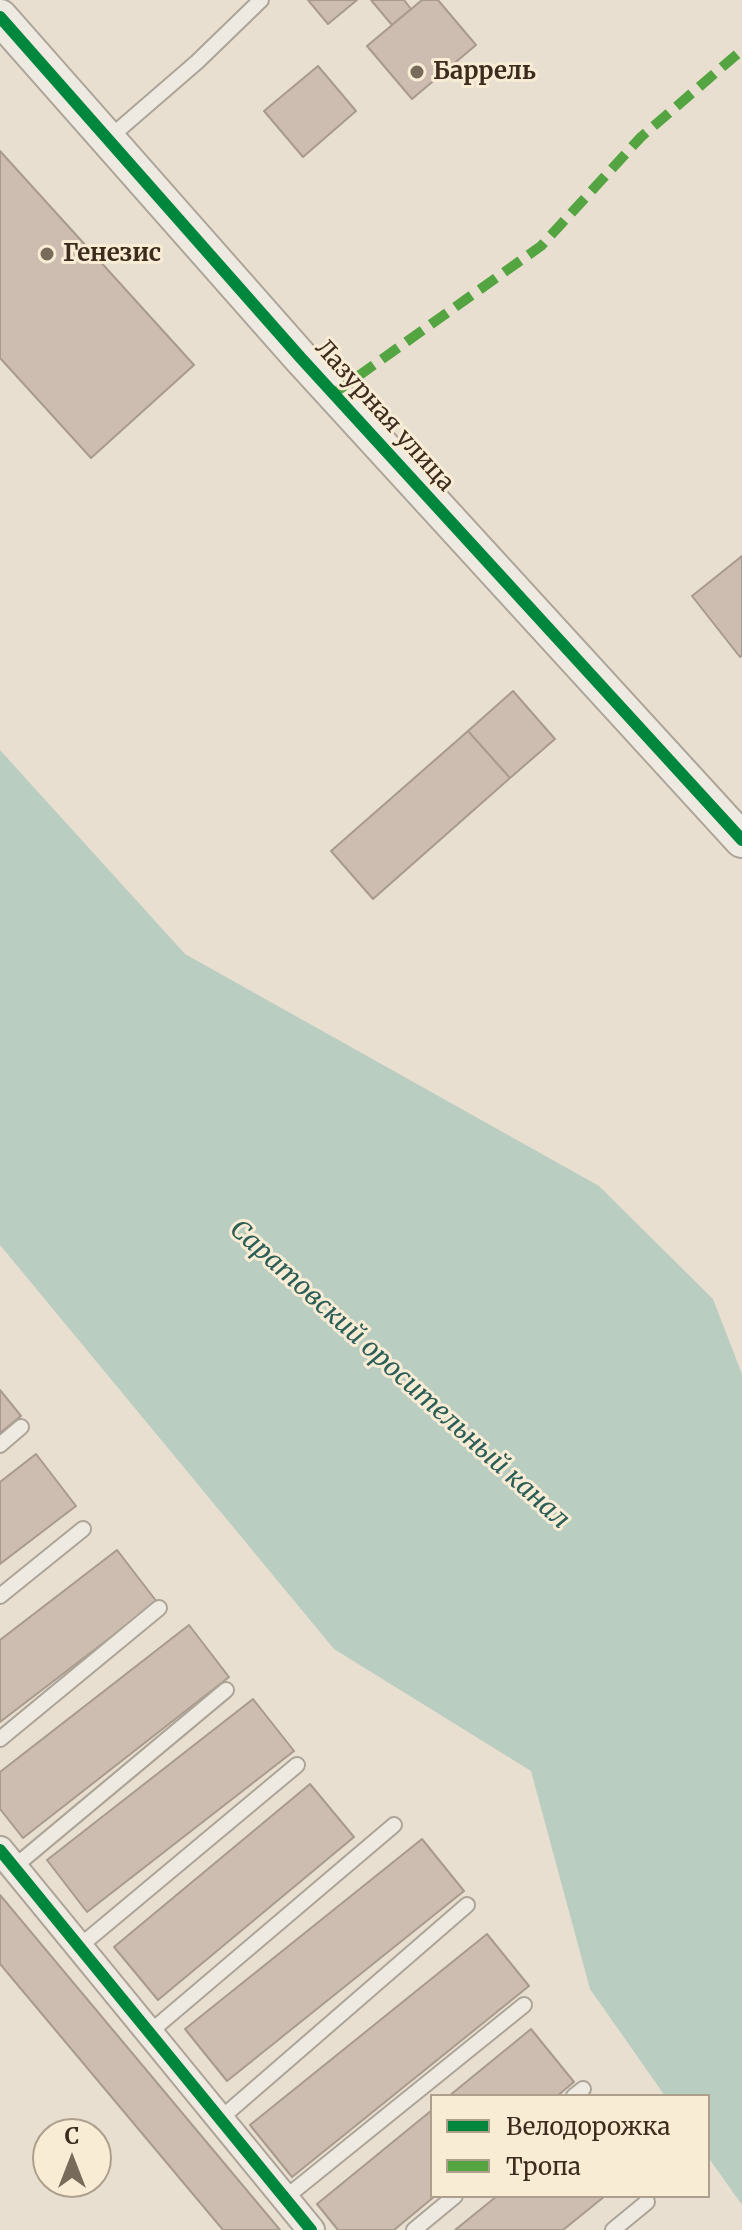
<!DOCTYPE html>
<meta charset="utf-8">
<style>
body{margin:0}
#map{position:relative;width:742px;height:2230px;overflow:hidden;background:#e8dfd0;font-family:Merriweather,serif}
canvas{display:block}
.legend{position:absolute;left:430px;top:2094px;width:280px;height:104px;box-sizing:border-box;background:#f8ecd5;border:2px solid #ad9f8c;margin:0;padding:10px 14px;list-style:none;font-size:24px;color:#3d2c1e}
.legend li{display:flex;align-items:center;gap:16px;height:40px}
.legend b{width:40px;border:2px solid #ad9f8c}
.north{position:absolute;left:32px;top:2118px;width:80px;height:80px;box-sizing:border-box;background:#f8ecd5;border:2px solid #ad9f8c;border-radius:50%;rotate:0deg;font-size:22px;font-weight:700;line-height:32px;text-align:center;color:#3d2c1e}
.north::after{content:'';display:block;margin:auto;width:28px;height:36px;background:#796b5c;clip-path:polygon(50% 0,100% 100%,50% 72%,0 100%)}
</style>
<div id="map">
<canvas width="742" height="2230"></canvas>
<ul class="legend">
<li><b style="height:10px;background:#00873e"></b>Велодорожка</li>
<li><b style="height:10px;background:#54a441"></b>Тропа</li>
</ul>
<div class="north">С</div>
</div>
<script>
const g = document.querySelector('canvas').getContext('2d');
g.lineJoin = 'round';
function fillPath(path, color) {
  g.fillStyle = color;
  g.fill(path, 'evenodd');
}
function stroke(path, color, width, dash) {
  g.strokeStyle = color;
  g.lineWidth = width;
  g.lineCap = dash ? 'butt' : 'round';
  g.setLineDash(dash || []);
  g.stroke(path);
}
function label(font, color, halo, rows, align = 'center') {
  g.font = font + ' Merriweather,serif';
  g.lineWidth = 6;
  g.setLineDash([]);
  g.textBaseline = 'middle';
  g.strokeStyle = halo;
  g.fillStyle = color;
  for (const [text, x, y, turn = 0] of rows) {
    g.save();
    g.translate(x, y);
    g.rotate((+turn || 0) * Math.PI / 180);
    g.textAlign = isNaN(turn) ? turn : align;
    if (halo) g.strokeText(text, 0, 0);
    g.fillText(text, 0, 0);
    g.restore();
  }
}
const water = new Path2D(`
 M0 750 185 954 599 1186 713 1299 742 1374V2205L708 2157V2096H665L590 1989 531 1771 334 1649 0 1245Z`);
const building = new Path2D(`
 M308 0H357L328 24Z
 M371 0H404L411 9 392 25Z
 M422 0H438L476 45 412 99 367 46Z
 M318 66 356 111 303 157 264 111Z
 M0 151 194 365 91 458 0 358Z
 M742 556V655L740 657 692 596Z
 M513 691 555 739 510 778 468 731Z
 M468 731 510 778 373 899 331 851Z
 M0 1390 21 1416 0 1433Z
 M36 1454 76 1506 0 1564V1482Z
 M117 1550 157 1602 0 1722V1640Z
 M189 1625 229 1677 23 1838 0 1809V1772Z
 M253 1699 294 1751 87 1912 47 1860Z
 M310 1784 354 1837 158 2000 114 1947Z
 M422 1839 464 1891 227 2081 185 2029Z
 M0 1895 280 2230H223L0 1964Z
 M487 1934 529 1986 292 2177 250 2125Z
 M531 2029 574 2082 557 2096H449Z
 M432 2110V2196H435L394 2230H338L317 2204Z
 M497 2196H605L563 2230H455Z`);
const service = new Path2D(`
 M108 139 197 62 261 0
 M0 1445 21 1427
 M0 1596 83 1529
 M0 1739 159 1608
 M14 1867 226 1690
 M80 1946 297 1765
 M150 2032 394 1825
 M574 2096 583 2089
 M220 2119 467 1905
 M285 2198 524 2005
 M414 2230 455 2196
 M613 2230 647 2202`);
const minor = new Path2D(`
 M0 1850 311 2230`);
const tertiary = new Path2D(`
 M0 17 300 357 742 840`);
const quiet = new Path2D(`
 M333 394 541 246 641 137 742 50`);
const cycleway = new Path2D(`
 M0 17 300 357 742 840
 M0 1850 311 2230`);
const markers = [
 [417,72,8,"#796b5c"],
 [47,254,8,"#796b5c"]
];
const poiNames = [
 ["Баррель",433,72],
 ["Генезис",63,254]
];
const streetNames = [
 ["Лазурная улица",384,416,48]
];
const waterNames = [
 ["Саратовский оросительный канал",399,1375,42]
];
fillPath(water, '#bacdc1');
fillPath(building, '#ccbdb0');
stroke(building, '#a99a8e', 2);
stroke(service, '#ada498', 18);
stroke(minor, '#ada498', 30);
stroke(tertiary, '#ada498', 38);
stroke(service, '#efeae1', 14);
stroke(minor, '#efeae1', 26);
stroke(tertiary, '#efeae1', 34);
stroke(quiet, '#54a441', 10, [20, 10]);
stroke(cycleway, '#00873e', 12);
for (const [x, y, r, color] of markers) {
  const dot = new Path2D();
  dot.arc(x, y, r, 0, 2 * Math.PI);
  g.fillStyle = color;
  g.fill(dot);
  stroke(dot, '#f8ecd5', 3);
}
label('bold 24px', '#3d2c1e', '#f8ecd5', poiNames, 'left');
label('24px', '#3d2c1e', '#f8ecd5', streetNames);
label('italic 26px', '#2c5e58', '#f8ecd5', waterNames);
</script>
